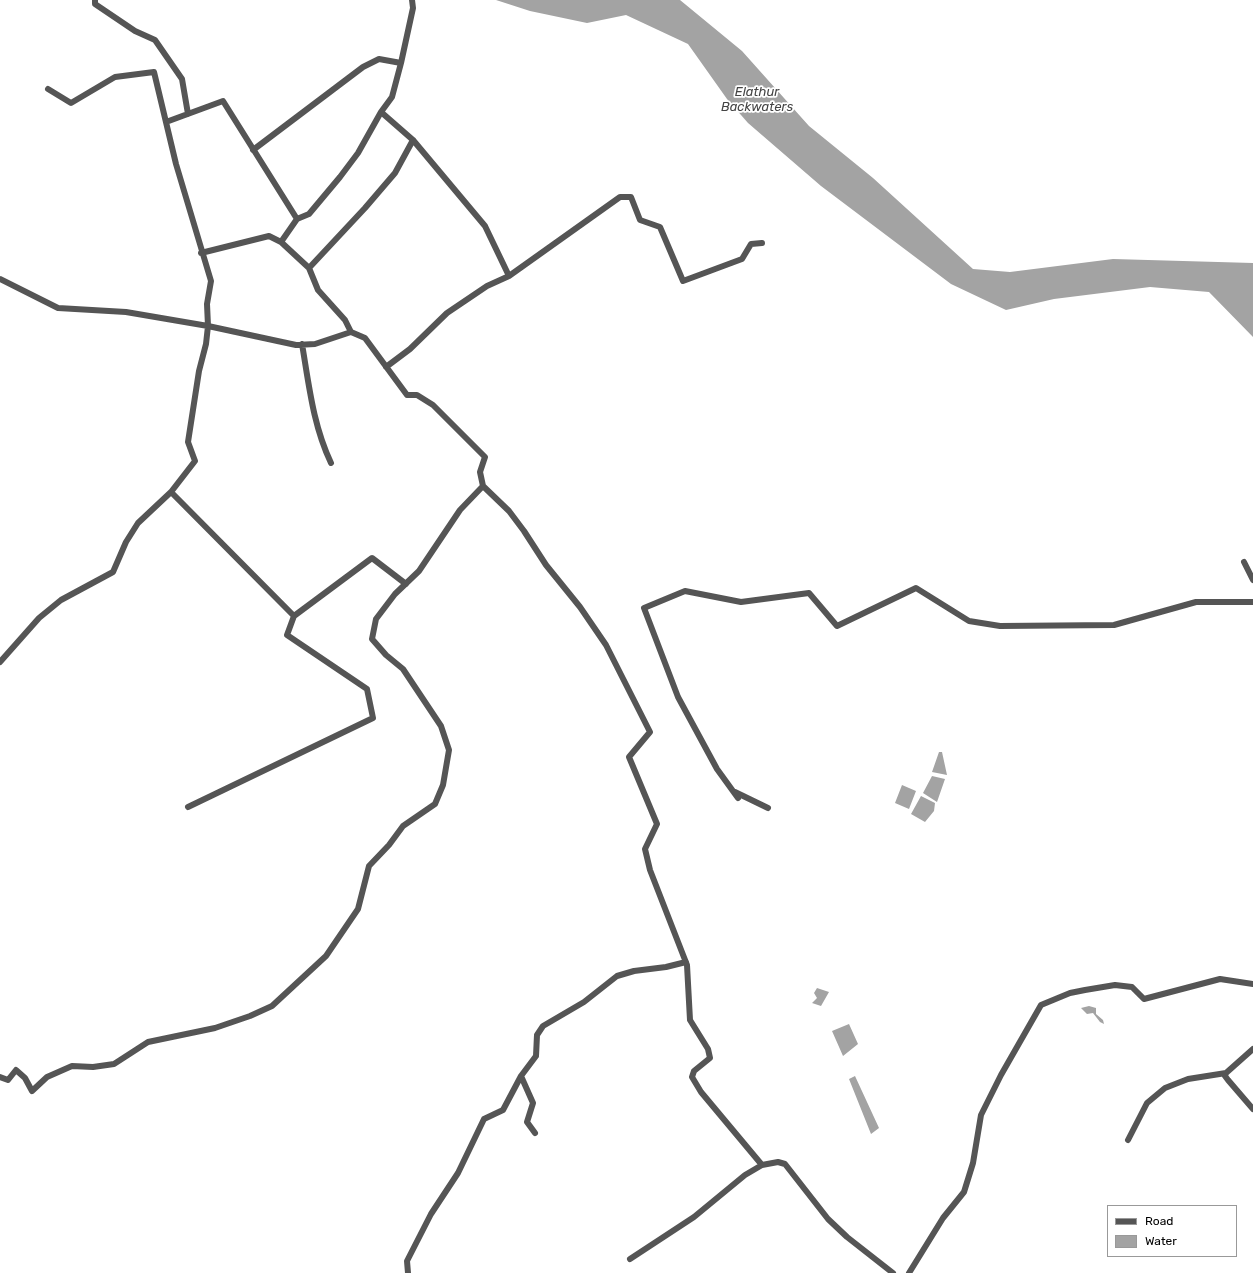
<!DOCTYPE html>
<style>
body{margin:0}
#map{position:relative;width:1253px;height:1273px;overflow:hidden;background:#fff;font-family:Rubik,sans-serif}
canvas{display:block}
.legend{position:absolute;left:1107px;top:1205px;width:130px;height:52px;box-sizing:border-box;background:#fff;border:1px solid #999;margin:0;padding:5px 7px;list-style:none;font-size:12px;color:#000}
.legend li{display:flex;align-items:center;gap:8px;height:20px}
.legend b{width:20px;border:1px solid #999}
</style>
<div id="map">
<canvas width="1253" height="1273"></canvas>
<ul class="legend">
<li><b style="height:5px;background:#555"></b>Road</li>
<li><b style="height:11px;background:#a3a3a3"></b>Water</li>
</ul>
</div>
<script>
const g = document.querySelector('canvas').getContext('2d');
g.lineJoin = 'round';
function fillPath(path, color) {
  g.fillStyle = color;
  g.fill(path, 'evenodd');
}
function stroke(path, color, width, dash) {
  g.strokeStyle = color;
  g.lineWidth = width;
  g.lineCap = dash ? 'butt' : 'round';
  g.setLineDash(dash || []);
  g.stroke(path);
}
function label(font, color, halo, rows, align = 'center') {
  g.font = font + ' Rubik,sans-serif';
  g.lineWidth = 3.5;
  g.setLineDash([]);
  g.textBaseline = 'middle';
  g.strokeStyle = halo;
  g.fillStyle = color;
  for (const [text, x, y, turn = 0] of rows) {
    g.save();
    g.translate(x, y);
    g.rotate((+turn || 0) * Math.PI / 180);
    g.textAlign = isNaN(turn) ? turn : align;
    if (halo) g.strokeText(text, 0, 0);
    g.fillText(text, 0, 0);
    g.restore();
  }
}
const water = new Path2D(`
 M496 0H680L742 51 809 126 873 178 973 269 1010 272 1113 259 1253 263V337L1209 292 1150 287 1054 299 1006 310 951 284 821 186 748 123 727 99 688 44 626 15 587 23 530 11Z
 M939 752H942L947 775 932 772Z
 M932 776 945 779 937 802 923 793Z
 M902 785 916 791 909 809 895 803Z
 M921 796 935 803 934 811 925 822 911 814Z
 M817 988 829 992 821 1006 812 1003 817 998 814 993Z
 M1089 1006 1096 1008V1014L1103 1020 1104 1024 1100 1022 1093 1013 1087 1014 1081 1008Z
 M849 1024 858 1044 843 1056 832 1031Z
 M855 1076 879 1128 871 1134 849 1079Z`);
const street = new Path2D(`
 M95 0V4L135 31 155 40 182 79 188 114
 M401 63 413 8 412 0
 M166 122 223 101 297 219 281 242
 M253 150 363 67 379 59 401 63 392 97 381 112
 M297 219 309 214 340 177 358 153 381 112 413 140 485 226 509 276
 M201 253 269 236 281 242 309 268 318 290 345 320 351 332
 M309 268 365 208 395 173 413 140
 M0 279 58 308 126 312 208 326 296 345 315 344 351 332 365 338 407 395H417L433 405 485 457 480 472 483 486 509 511 524 531 546 565 580 607 606 645 650 732 629 757 657 824 645 849 650 870 687 965 690 1020 708 1049 710 1058 694 1071 692 1077 701 1092 762 1165 778 1162 785 1164 828 1219 847 1237 893 1273
 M302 344C309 385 313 425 331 463
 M386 367 410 349 447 313 487 286 509 276 620 197H631L640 220 660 227 683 281 742 259 751 244 762 243
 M171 492 294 616 287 635 367 689 373 718 188 807
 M1244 562 1253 580
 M294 616 372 558 406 584
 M0 662 39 618 61 600 113 572 126 542 138 523 171 492 195 461 188 442 199 371 206 344 208 326 207 304 211 281 176 164 154 72 115 77 71 103 48 89
 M735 792 768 808
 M738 798 717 769 678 697 644 608 685 591 741 602 809 593 837 626 916 588 969 621 1000 626 1114 625 1196 602H1253
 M1226 1073 1225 1076 1228 1080 1253 1109
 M0 1077 8 1080 16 1070 25 1078 32 1091 47 1077 72 1066 93 1067 114 1064 148 1042 215 1028 250 1016 272 1006 326 956 358 909 369 866 389 845 403 826 435 804 443 785 449 750 441 726 403 669 386 655 372 639 376 619 395 594 419 571 460 510 483 486
 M535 1133 527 1122 533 1103 521 1076 536 1056 537 1035 543 1026 584 1002 617 976 634 971 666 967 686 962
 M1128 1140 1147 1103 1165 1088 1188 1079 1226 1073 1253 1049
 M630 1259 694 1217 745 1175 762 1165
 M408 1273 407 1261 431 1214 458 1173 484 1119 503 1110 521 1076
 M909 1273 943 1218 964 1192 973 1163 981 1115 1001 1075 1041 1005 1070 993 1085 990 1115 985 1132 987 1144 999 1220 979 1253 984`);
const waterNames = [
 ["Elathur",757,92],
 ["Backwaters",757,107]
];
fillPath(water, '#a3a3a3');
stroke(street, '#555', 6);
label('italic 13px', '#444', '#fff', waterNames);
</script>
